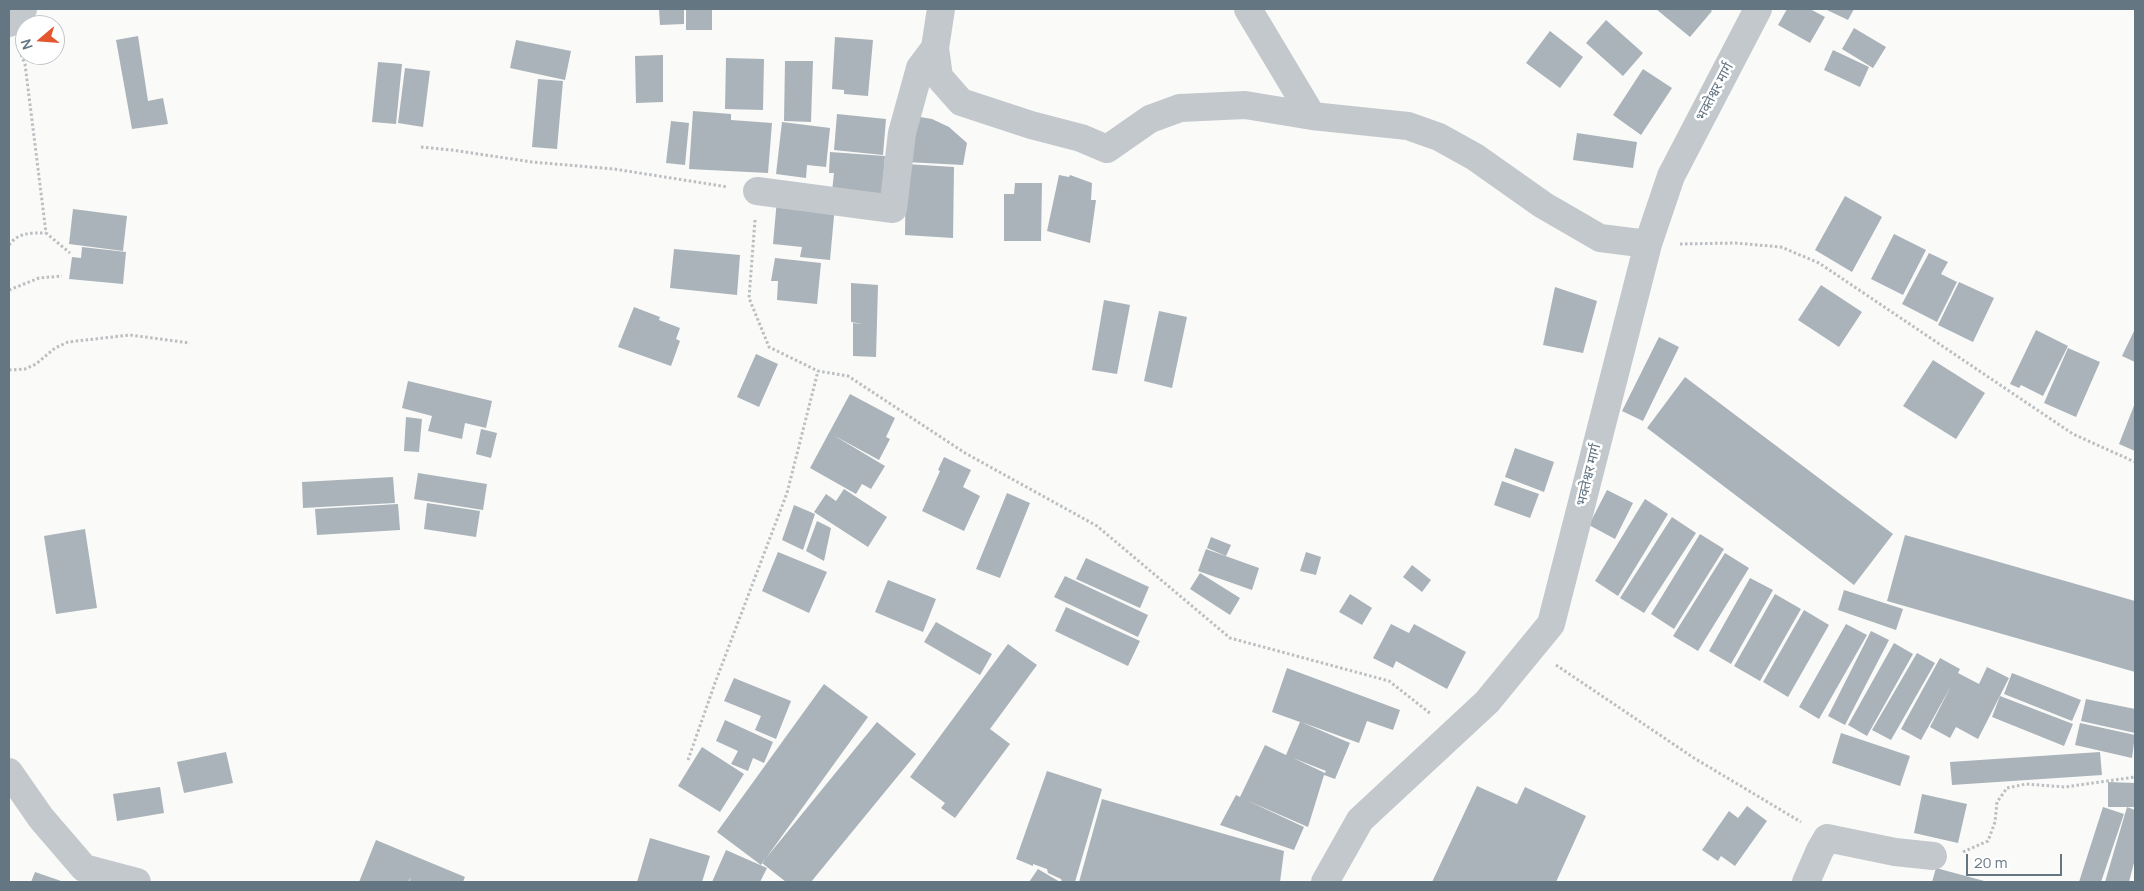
<!DOCTYPE html>
<meta charset="utf-8">
<style>
body{margin:0}
#map{position:relative;width:2144px;height:891px;overflow:hidden;background:#fafaf8;font-family:Manrope,sans-serif}
canvas{display:block}
.frame{position:absolute;inset:0;border:10px solid #657683;pointer-events:none}
.north{position:absolute;left:15px;top:15px;width:50px;height:50px;box-sizing:border-box;background:#fff;border:1px solid #c1c8cd;border-radius:50%;rotate:252deg;font-size:14px;font-weight:700;line-height:20px;text-align:center;color:#657683}
.north::after{content:'';display:block;margin:auto;width:18px;height:22px;background:#e4572e;clip-path:polygon(50% 0,100% 100%,50% 72%,0 100%)}
.scale{position:absolute;left:1966px;top:854px;width:96px;height:22px;box-sizing:border-box;border:2px solid #657683;border-top:0;padding-left:6px;font-size:15px;line-height:18px;white-space:nowrap;color:#657683;-webkit-text-stroke:4px #fff;paint-order:stroke}
</style>
<div id="map">
<canvas width="2144" height="891"></canvas>
<div class="frame"></div>
<div class="north">N</div>
<div class="scale">20 m</div>
</div>
<script>
const g = document.querySelector('canvas').getContext('2d');
g.lineJoin = 'round';
function fillPath(path, color) {
  g.fillStyle = color;
  g.fill(path, 'evenodd');
}
function stroke(path, color, width, dash) {
  g.strokeStyle = color;
  g.lineWidth = width;
  g.lineCap = dash ? 'butt' : 'round';
  g.setLineDash(dash || []);
  g.stroke(path);
}
function label(font, color, halo, rows, align = 'center') {
  g.font = font + ' Manrope,"Noto Sans Devanagari",sans-serif';
  g.lineWidth = 5;
  g.setLineDash([]);
  g.textBaseline = 'middle';
  g.strokeStyle = halo;
  g.fillStyle = color;
  for (const [text, x, y, turn = 0] of rows) {
    g.save();
    g.translate(x, y);
    g.rotate((+turn || 0) * Math.PI / 180);
    g.textAlign = isNaN(turn) ? turn : align;
    if (halo) g.strokeText(text, 0, 0);
    g.fillText(text, 0, 0);
    g.restore();
  }
}
const building = new Path2D(`
 M659 9H684V24L660 25Z
 M686 9H712V30H686Z
 M1656 9H1709L1712 11 1690 37Z
 M1787 9H1810L1825 17 1810 43 1778 25Z
 M1825 9H1854L1848 20Z
 M1606 20 1643 53 1623 76 1586 43Z
 M1854 28 1886 47 1873 68 1842 49Z
 M1550 31 1583 57 1560 88 1526 63Z
 M138 36 148 101 163 98 168 124 132 129 116 40Z
 M835 37 873 40 868 96 844 94V90L832 89Z
 M516 40 571 51 565 80 510 68Z
 M1833 50 1869 67 1860 87 1824 70Z
 M663 55V102L636 103 635 56Z
 M726 58 764 59 763 110 725 109Z
 M785 61H813L811 122 784 121Z
 M378 62 402 64 396 124 372 122Z
 M405 68 430 71 423 127 398 123Z
 M1643 69 1672 88 1641 135 1613 115Z
 M538 79 563 81 557 149 532 147Z
 M693 111 731 114V120L772 123 768 173 689 169Z
 M837 114 886 119 883 155 834 150Z
 M914 116 932 119 949 127 967 143 963 165 906 162Z
 M671 121 689 123 685 165 666 163Z
 M782 122 830 128 826 167 807 165 806 178 776 174Z
 M1577 133 1637 142 1633 168 1573 160Z
 M830 152 885 156 882 194 832 191 834 173H829Z
 M906 164 954 167 953 238 905 235Z
 M1059 175 1069 177 1070 175 1092 183 1091 200H1096L1090 243 1047 231Z
 M1015 183H1042L1041 241H1004V194H1014Z
 M1845 196 1882 217 1852 272 1815 250Z
 M777 199 835 205 830 260 800 257 802 247 773 244Z
 M73 209 127 216 123 251 69 244Z
 M1894 234 1926 250 1903 295 1871 279Z
 M82 247 126 252 123 284 69 279 72 257 81 258Z
 M674 249 740 255 737 295 670 288Z
 M1929 253 1948 262 1941 274 1957 282 1937 322 1902 304Z
 M775 258 821 263 817 304 777 300 778 281H771Z
 M1959 282 1994 298 1973 342 1938 325Z
 M851 283 878 285 876 357 853 356V323L863 324 851 322Z
 M1821 285 1862 312 1839 347 1798 320Z
 M1555 287 1597 301 1583 353 1543 345Z
 M1104 300 1130 305 1117 374 1092 370Z
 M634 307 660 317 659 320 680 328 676 339 680 341 671 366 618 347Z
 M1159 311 1187 317 1172 388 1144 381Z
 M2135 329V362L2122 356Z
 M2036 330 2068 346 2043 396 2021 385 2019 388 2010 384Z
 M1659 337 1679 347 1643 421 1622 411Z
 M2068 348 2100 362 2076 417 2044 403Z
 M756 354 778 364 759 407 737 397Z
 M1933 360 1985 393 1956 439 1903 406Z
 M1685 377 1893 534 1854 585 1647 428Z
 M408 381 492 401 486 428 465 423 462 439 428 431 432 416 402 408Z
 M850 394 895 418 886 437 890 439 879 460 833 435 885 466 871 489 862 484 856 494 810 468Z
 M2135 403V451L2119 444Z
 M406 417 422 419 419 452 404 451Z
 M481 429 497 433 491 458 476 454Z
 M1515 448 1554 462 1544 492 1505 477Z
 M944 457 971 470 963 487 980 496 964 531 922 511 940 471 938 470Z
 M418 473 487 484 483 510 414 499Z
 M393 477 395 503 303 508 302 482Z
 M1502 481 1539 494 1530 518 1494 505Z
 M844 489 887 517 868 547 814 512 826 494 836 501Z
 M1607 490 1633 503 1615 539 1589 525Z
 M1007 493 1030 503 1000 578 976 569Z
 M1645 499 1668 514 1618 596 1595 581Z
 M427 503 480 511 476 537 424 529Z
 M398 504 400 530 317 535 315 509Z
 M794 505 815 514 803 550 782 540Z
 M1672 517 1696 533 1644 613 1620 598Z
 M817 521 831 528 824 561 806 551Z
 M85 529 97 608 56 614 44 536Z
 M1700 534 1724 549 1674 629 1651 614Z
 M1905 535 2135 601V672L1887 601Z
 M1211 537 1231 545 1226 556 1207 548Z
 M1206 549 1259 568 1252 590 1198 571Z
 M778 552 827 572 809 613 762 591Z
 M1306 552 1321 557 1316 575 1300 571Z
 M1725 553 1749 568 1698 651 1673 636Z
 M1086 558 1149 587 1140 608 1076 579Z
 M1412 565 1431 580 1422 592 1403 577Z
 M1200 573 1240 598 1230 615 1190 589Z
 M1065 576 1148 615 1138 637 1054 597Z
 M1750 578 1773 590 1731 664 1709 651Z
 M888 580 936 599 923 632 875 612Z
 M1844 590 1903 609 1896 630 1838 610Z
 M1350 594 1372 608 1362 625 1339 612Z
 M1775 594 1801 609 1760 681 1734 666Z
 M1066 607 1140 641 1128 666 1055 631Z
 M1804 610 1829 625 1788 697 1763 682Z
 M936 622 992 654 980 675 924 642Z
 M1391 624 1409 633 1414 624 1466 652 1447 689 1396 661 1393 668 1373 658Z
 M1846 624 1867 635 1819 719 1799 707Z
 M1871 631 1889 640 1845 725 1828 716Z
 M1894 643 1913 654 1867 736 1848 725Z
 M1008 644 1037 665 990 729 1010 744 955 818 941 808 945 803 910 777Z
 M1917 653 1935 663 1891 740 1872 730Z
 M1940 658 1960 669 1958 673 1979 684 1987 667 2009 678 1978 739 1956 727 1950 738 1930 727 1951 686 1921 740 1901 729Z
 M1287 668 1400 710 1393 730 1367 721 1359 743 1301 722 1350 743 1335 779 1324 775 1308 827 1246 800 1304 827 1294 850 1220 825 1236 795 1240 797 1265 745 1286 755 1300 722 1272 712ZM1293 758 1326 771 1325 773Z
 M2012 673 2081 700 2072 721 2004 694Z
 M734 678 791 701 776 739 755 730 761 716 724 701Z
 M824 684 868 717 761 865 717 832Z
 M2000 696 2073 724 2064 746 1992 717Z
 M2086 699 2135 709V733L2081 721Z
 M725 720 773 742 764 763 753 758 748 771 731 764 738 751 716 741Z
 M877 722 916 754 811 882H786L762 863Z
 M2080 723 2135 735 2132 758 2075 745Z
 M1841 733 1910 756 1900 786 1832 763Z
 M702 747 744 774 720 812 678 786Z
 M226 752 233 783 184 793 177 762Z
 M2100 752 2102 775 1952 785 1950 762Z
 M1047 771 1102 789 1075 882H1062L1061 879 1048 873 1047 869 1033 864V866L1016 859Z
 M2108 782 2135 783V807H2108Z
 M1477 786 1517 804 1525 787 1586 816 1556 882H1432Z
 M160 787 164 813 117 821 113 794Z
 M1922 794 1967 804 1958 843 1914 833Z
 M1102 799 1284 851 1280 882H1079Z
 M1747 806 1767 821 1735 866 1721 856 1718 861 1702 850 1729 811 1738 818Z
 M2103 807 2124 814 2101 882H2079Z
 M2127 807 2135 810V859L2129 882H2105Z
 M650 838 710 856 702 882H637Z
 M376 840 465 877 463 882H409L411 877 408 882H359Z
 M726 850 767 868 760 882H712Z
 M1936 868 1988 882H1932Z
 M1038 869 1060 882H1029Z
 M35 872 64 882H31Z`);
const path = new Path2D(`
 M19 50 25 64 46 233 70 253
 M421 147 452 150 532 162 614 169 728 187
 M755 220 749 298 769 347 818 371 848 376 965 453 1097 526 1230 638 1389 681 1431 714
 M1680 244 1735 243 1781 247 1819 263 2073 434 2135 462
 M9 245C19 232 30 233 46 233
 M9 290 39 278 62 276
 M9 370 25 369 36 364 55 348 68 342 130 335 190 343
 M1556 665 1694 758 1801 822
 M688 760 715 683 787 493 818 371
 M1963 852 1988 841 1995 822 1997 802 2007 788 2026 784 2065 787 2135 777`);
const street = new Path2D(`
 M941 9 935 48 939 77 961 102 1031 125 1081 138 1107 149 1150 119 1180 108 1245 105 1312 116 1408 126 1439 137 1475 157 1543 205 1600 238 1648 244
 M1248 9 1312 116
 M9 23 23 9
 M757 191 893 209 902 133 920 68 935 48
 M9 772 41 818 84 868 137 882
 M1325 882 1360 820 1487 702 1551 624 1648 244 1671 176 1758 9
 M1806 882 1820 850 1827 838 1895 852 1933 856`);
const streetNames = [
 ["भक्तेश्वर मार्ग",1715,92,-62],
 ["भक्तेश्वर मार्ग",1589,475,-76]
];
fillPath(building, '#aab3b9');
stroke(path, '#bbbfc2', 3, [2.5, 2.5]);
stroke(street, '#c3c8cc', 28);
label('14px', '#657683', '#fff', streetNames);
</script>
